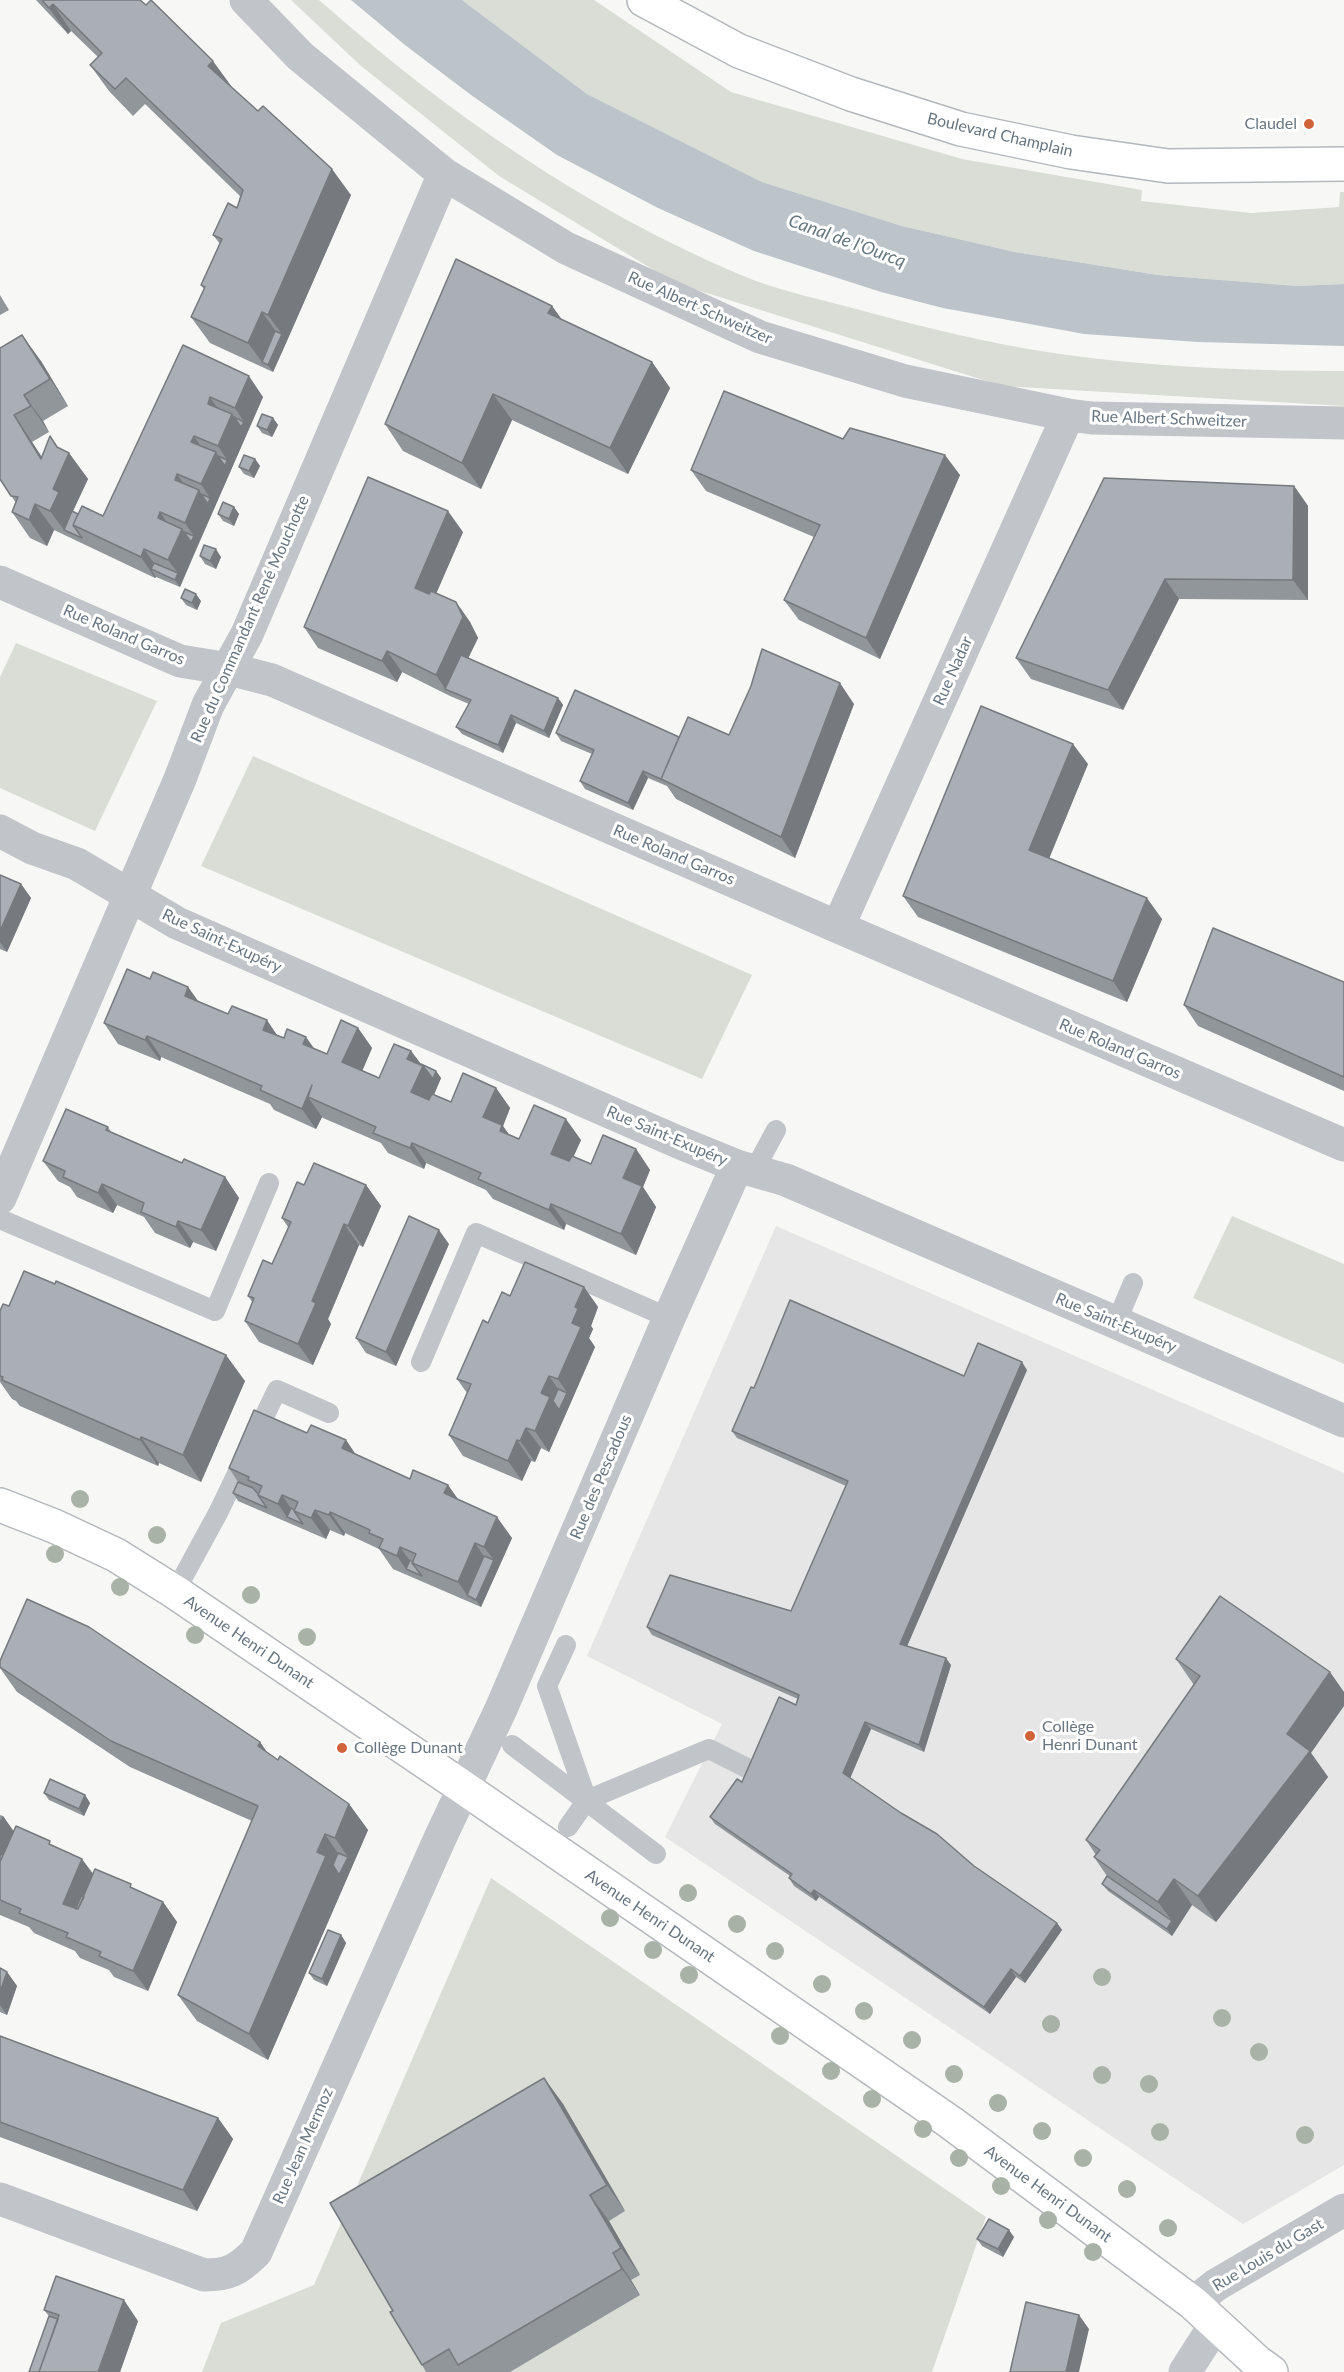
<!DOCTYPE html>
<meta charset="utf-8">
<style>
body{margin:0}
canvas{display:block;background:#f7f7f5}
</style>
<canvas width="1344" height="2372"></canvas>
<script>
const g = document.querySelector('canvas').getContext('2d');
g.lineJoin = 'round';
function fillPath(path, color) {
  g.fillStyle = color;
  g.fill(path, 'evenodd');
}
function stroke(path, color, width, dash) {
  g.strokeStyle = color;
  g.lineWidth = width;
  g.lineCap = dash ? 'butt' : 'round';
  g.setLineDash(dash || []);
  g.stroke(path);
}
function label(font, color, halo, rows, align = 'center') {
  g.font = font + ' Lato,sans-serif';
  g.lineWidth = 6;
  g.setLineDash([]);
  g.textBaseline = 'middle';
  g.strokeStyle = halo;
  g.fillStyle = color;
  for (const [text, x, y, turn = 0] of rows) {
    g.save();
    g.translate(x, y);
    g.rotate((+turn || 0) * Math.PI / 180);
    g.textAlign = isNaN(turn) ? turn : align;
    if (halo) g.strokeText(text, 0, 0);
    g.fillText(text, 0, 0);
    g.restore();
  }
}
const built = new Path2D(`
 M776 1226 1344 1473V2165L1243 2224 665 1837 722 1724 587 1656Z`);
const green = new Path2D(`
 M291 0H319C445 111 586 210 741 275 776 290 823 300 860 310 936 331 1013 349 1091 358 1175 368 1260 371 1344 371V406L1002 386 675 283 499 176 361 66Z
 M462 0H594L731 92 962 159 1142 190 1141 201 1251 213 1339 207 1340 192H1344V284L1297 286 1158 275 1015 252 902 226 762 182 587 94Z
 M16 643 157 701 95 831 0 788V677Z
 M253 756 752 975 702 1079 201 866Z
 M1232 1216 1344 1264V1364L1193 1298Z
 M491 1878 986 2217 932 2372H202L221 2323 314 2285Z`);
const water = new Path2D(`
 M351 0H462L587 94 762 182 902 226 1015 252 1158 275 1297 286 1344 284V346L1198 342 1084 334 943 308 881 292 754 251 658 208 557 155 471 95 405 45Z`);
const lane = new Path2D(`
 M754 1171 776 1130
 M0 1219 215 1311 269 1183
 M1116 1323 1133 1283
 M421 1362 476 1233 669 1318
 M175 1592 219 1511 277 1390 329 1413
 M566 1645 547 1686 587 1800
 M512 1745 656 1854
 M568 1827 587 1800 709 1749 753 1771`);
const street = new Path2D(`
 M246 0 300 56 444 174 566 248 760 337 905 381 1068 415 1092 418 1344 423
 M0 582 180 661 229 669 272 680 838 927 1344 1145
 M0 831 32 848 77 864 177 923 227 945 678 1142 737 1166 786 1180 1344 1421
 M838 927 1068 415
 M0 1198 180 779 208 705 247 634 444 174
 M0 2199 204 2275C229 2275 238 2270 256 2252L441 1836 501 1709 669 1318 737 1166
 M1193 2303 1216 2285 1344 2210
 M1185 2372 1215 2325`);
const secondary = new Path2D(`
 M644 0 739 51 851 94 961 129 1071 152 1168 166 1344 164
 M0 1505 54 1526 116 1555 175 1592 464 1788 950 2122 1193 2303 1257 2362 1271 2372`);
const trees = [
 [80,1499],
 [157,1535],
 [55,1554],
 [120,1587],
 [251,1595],
 [195,1635],
 [307,1637],
 [688,1893],
 [610,1918],
 [737,1924],
 [653,1950],
 [775,1951],
 [689,1975],
 [1102,1977],
 [822,1984],
 [864,2011],
 [1222,2018],
 [1051,2024],
 [780,2036],
 [912,2040],
 [1259,2052],
 [831,2071],
 [954,2074],
 [1102,2075],
 [1149,2084],
 [872,2099],
 [998,2103],
 [923,2129],
 [1042,2131],
 [1160,2132],
 [1305,2135],
 [959,2158],
 [1083,2158],
 [1001,2186],
 [1127,2189],
 [1048,2220],
 [1168,2228],
 [1093,2252]
];
const wall = new Path2D(`
 M36 0H140L231 87 351 195 273 372 210 343 191 317 204 289 201 285 220 244 213 235 237 208 240 196 145 104 133 116 109 91 90 65 98 57 71 31 68 34Z
 M0 295 9 310 0 315Z
 M552 306 561 319 652 362 670 388 628 474 512 420 481 489 403 451 385 424Z
 M183 345 263 397 180 587 156 577 155 578 54 530 47 546 30 538 12 512 16 503 0 479V348L41 361 68 406 43 421 49 432 32 442 42 457 50 436 58 448 69 453 88 479 73 511 78 514 103 516Z
 M273 418 278 425 272 437 262 433 257 426Z
 M843 439 960 475 880 659 799 620 784 600 814 537 706 491 691 470Z
 M255 459 260 466 254 478 244 474 239 467Z
 M1294 486 1308 506V600L1179 599 1123 710 1031 679 1016 658Z
 M234 507 239 514 234 526 223 521 218 514Z
 M463 532 436 593 456 602 470 622 478 638 468 658 558 698 563 705 549 738 516 723 503 753 462 734 456 727 469 704 450 696 402 672 397 682 318 648 304 627Z
 M200 556 221 557 216 569 205 564Z
 M181 598 201 601 197 610 186 605Z
 M854 704 795 858 676 799 667 786 648 778 633 810 585 789 580 781 592 754 561 741 556 733 679 737 729 735Z
 M1088 764 1049 858 1162 919 1127 1002 918 917 903 896Z
 M0 875 21 884 31 898 7 952 0 949Z
 M150 979 188 987 198 1001 277 1035 327 1054 358 1028 372 1048 362 1071 379 1078 411 1051 421 1064 436 1071 441 1078 434 1095 451 1102 496 1088 510 1108 503 1126 509 1135 519 1139 581 1140 573 1156 591 1164 636 1149 650 1170 643 1187 656 1207 636 1255 566 1224 564 1230 493 1199 486 1190 426 1163 424 1169 388 1153 381 1143 323 1118 322 1117 316 1129 274 1110 270 1104 161 1057 160 1061 118 1044 104 1023Z
 M1344 982V1091L1198 1026 1184 1005Z
 M108 1127 112 1133 182 1163 225 1177 239 1198 216 1251 193 1242 190 1248 155 1233 144 1217 117 1205 113 1213 77 1197 70 1187 58 1181 43 1161Z
 M304 1185H366L381 1206 363 1247 359 1245 328 1319 331 1324 313 1365 259 1342 245 1321 253 1303 248 1296 272 1264 288 1227 282 1218Z
 M449 1244 396 1366 366 1353 356 1338Z
 M584 1287 598 1307 591 1326 593 1329 589 1338 595 1347 549 1452 541 1448 535 1462 531 1461 522 1481 463 1456 449 1435 467 1393 457 1379 488 1323 510 1296Z
 M0 1311 245 1381 201 1482 159 1463 158 1466 20 1406 16 1401 12 1399 0 1382Z
 M1027 1370 907 1646 951 1665 924 1752 871 1729 850 1778 974 1866 1057 1923 1062 1930 1025 1983 1016 1977 990 2014 819 1897 816 1901 794 1886 789 1878 790 1876 715 1824 710 1817 742 1782 796 1705 798 1699 652 1635 647 1627 791 1611 846 1486 737 1438 732 1431 754 1388 964 1376Z
 M307 1433 346 1440 356 1455 410 1479 448 1485 458 1500 512 1538 481 1607 393 1569 379 1549 345 1533 344 1536 330 1530 326 1539 238 1501 233 1493 238 1482 229 1468Z
 M1176 1659 1311 1753 1328 1777 1216 1922 1192 1905 1172 1936 1108 1891 1102 1884 1107 1876 1094 1857 1096 1855 1086 1840 1194 1685Z
 M0 1661 260 1742 267 1752 278 1760 349 1804 368 1830 268 2060 197 2021 178 1995 252 1821 130 1767 17 1692 0 1668Z
 M44 1793 85 1795 90 1803 84 1816 49 1800Z
 M0 1815 3 1816 13 1831 54 1846 93 1874 135 1889 163 1902 177 1922 148 1991 114 1977 109 1970 80 1958 75 1951 34 1933 29 1927 0 1915Z
 M341 1935 346 1943 327 1986 314 1980 309 1973Z
 M0 1968 7 1972 17 1986 7 2015 0 2012Z
 M0 2036 218 2118 233 2139 197 2211 0 2137Z
 M544 2078 563 2104 625 2211 609 2221 640 2275 631 2280 640 2295 510 2372H426L422 2365 393 2311Z
 M1014 2237 1003 2257 982 2246 977 2239Z
 M44 2310 138 2321 120 2372H29L49 2316Z`);
const shadedWall = new Path2D(`
 M53 4 71 31 68 34 49 8Z
 M213 61 232 87 208 66Z
 M332 169 351 195 287 341 268 315Z
 M552 306 571 332 548 313Z
 M262 312 280 337 282 334 287 341 273 372 268 365 262 362 267 369 248 343Z
 M22 335 41 361 68 406 50 379Z
 M652 362 670 388 628 474 610 448Z
 M249 376 263 397 213 511 208 504 210 498 201 484 216 452 225 466 227 460 218 446 232 414 241 427 244 422 235 408Z
 M493 394 512 420 481 489 462 463Z
 M24 395 43 421 49 432 31 406Z
 M210 397 224 418 208 404Z
 M14 415 32 442 57 481 50 436 66 459 69 453 88 479 64 530 50 511 53 489 41 459Z
 M273 418 278 425 272 437 267 430Z
 M194 436 208 457 191 442Z
 M945 455 960 475 880 659 866 638Z
 M255 459 260 466 254 478 249 471Z
 M177 474 191 495 175 480Z
 M1294 486 1308 506V600L1293 580Z
 M199 490 213 511 196 549 191 542 194 536 185 523Z
 M35 504 54 530 47 546 29 520Z
 M234 507 239 514 234 526 229 519Z
 M448 511 463 532 430 608 415 588Z
 M160 512 174 533 158 518Z
 M182 529 196 549 180 587 175 580 178 573 168 560Z
 M144 549 159 570 151 569 156 577 155 578 141 557Z
 M216 549 221 557 216 569 210 561Z
 M1165 579 1179 599 1123 710 1108 690Z
 M196 594 201 601 197 610 192 603Z
 M456 602 470 622 478 638 452 692 445 689 450 696 436 675Z
 M387 651 402 672 397 682 382 661Z
 M840 683 854 704 795 858 781 837Z
 M558 698 563 705 549 738 544 731Z
 M511 715 516 723 503 753 498 745Z
 M1073 744 1088 764 1044 871 1029 850Z
 M643 771 648 778 633 810 628 803Z
 M21 884 31 898 7 952 0 942V931Z
 M1147 898 1162 919 1127 1002 1113 981Z
 M188 987 203 1008 185 996Z
 M267 1020 281 1041 263 1030Z
 M358 1028 372 1048 357 1083 342 1062Z
 M147 1036 161 1057 160 1061 145 1040Z
 M306 1037 321 1058 303 1044Z
 M411 1051 423 1067V1066L436 1071 441 1078 426 1113 411 1092 407 1059Z
 M312 1085 308 1097 322 1117 316 1129 302 1109Z
 M496 1088 510 1108 503 1126 517 1146 483 1117Z
 M566 1119 581 1140 566 1174 551 1154Z
 M412 1143 426 1163 424 1169 410 1148Z
 M636 1149 650 1170 643 1187 656 1207 636 1255 621 1234 623 1178Z
 M225 1177 239 1198 216 1251 201 1230Z
 M102 1184 117 1205 113 1213 98 1193Z
 M366 1185 381 1206 363 1247 348 1226Z
 M551 1204 566 1224 564 1230 549 1210Z
 M178 1221 193 1242 190 1248 176 1227Z
 M344 1224 359 1245 328 1319 331 1324 313 1365 298 1344 312 1301Z
 M439 1230 449 1244 396 1366 386 1352Z
 M584 1287 598 1307 591 1326 593 1329 589 1338 595 1347 572 1400 558 1379 575 1307Z
 M226 1355 245 1381 201 1482 183 1455Z
 M1022 1362 1027 1370 905 1651 900 1644Z
 M549 1376 563 1396 567 1393 572 1400 549 1452 535 1431 541 1393Z
 M526 1428 541 1448 535 1462 520 1441Z
 M141 1437 159 1463 158 1466 140 1440Z
 M346 1440 360 1461 342 1448Z
 M517 1440 531 1461 522 1481 508 1461Z
 M448 1485 463 1506 444 1493Z
 M282 1495 296 1516 287 1517 278 1504Z
 M315 1510 330 1530 326 1539 311 1518Z
 M330 1512 345 1533 344 1536 329 1515Z
 M497 1517 512 1538 481 1607 476 1600 494 1560 484 1547Z
 M475 1543 489 1564 467 1595 458 1582Z
 M400 1547 415 1568 406 1569 397 1556Z
 M946 1658 951 1665 924 1752 919 1745Z
 M1330 1672 1344 1692V1706L1311 1753 1328 1777 1216 1922 1198 1896 1287 1734Z
 M865 1722 871 1729 849 1781 843 1773Z
 M260 1742 278 1769 258 1746Z
 M85 1795 90 1803 84 1816 79 1809Z
 M349 1804 368 1830 268 2060 249 2034 317 1852 325 1834 343 1861 348 1857 335 1838Z
 M3 1816 17 1836 0 1875V1821Z
 M82 1859 97 1879 79 1920 63 1904Z
 M1174 1879 1192 1905 1172 1936 1167 1929 1172 1921 1158 1902Z
 M814 1890 819 1897 816 1901 811 1894Z
 M163 1902 177 1922 148 1991 133 1971Z
 M1057 1923 1062 1930 1025 1983 1020 1976Z
 M341 1935 346 1943 327 1986 322 1979Z
 M1011 1969 1016 1977 990 2014 984 2007Z
 M7 1972 17 1986 7 2015 0 2005V1992Z
 M544 2078 563 2104 625 2211 607 2185Z
 M218 2118 233 2139 197 2211 183 2190Z
 M590 2195 609 2221 640 2275 621 2248Z
 M1009 2230 1014 2237 1003 2257 998 2249Z
 M613 2253 631 2280 640 2295 622 2269Z
 M124 2300 138 2321 120 2372H98Z
 M1079 2315 1089 2329 1079 2372H1066Z`);
const building = new Path2D(`
 M42 0H140L146 5 151 0 213 61 208 66 258 111 263 106 332 169 268 315 262 312 248 343 191 317 205 287 201 285 222 239 213 235 228 203 237 208 243 190 126 78 115 89 90 65 102 53 53 4 49 8Z
 M456 259 552 306 548 313 652 362 610 448 493 394 462 463 385 424Z
 M275 331 282 334 268 365 262 362Z
 M22 335 50 379 24 395 31 406 14 415 41 459 50 436 57 447 69 453 53 489 59 492 50 511 35 504 29 520 12 512 18 497 11 496 0 479V348Z
 M183 345 249 376 235 408 210 397 208 404 232 414 218 446 194 436 191 442 216 452 201 484 177 474 175 480 199 490 185 523 160 512 158 518 182 529 168 560 144 549 141 557 73 525 82 506 103 516Z
 M724 391 843 439 850 428 945 455 866 638 784 600 820 525 691 470Z
 M262 414 273 418 267 430 257 426Z
 M234 417 244 422 241 427Z
 M244 455 255 459 249 471 239 467Z
 M218 456 227 460 225 466Z
 M368 477 448 511 415 588 429 594 431 591 456 602 463 617 436 675 387 651 382 661 304 627Z
 M1104 478 1294 486 1293 580 1165 579 1108 690 1016 658Z
 M201 494 210 498 208 504Z
 M223 502 234 507 229 519 218 514Z
 M72 511 78 514 73 525 82 538 64 530Z
 M184 532 194 536 191 542Z
 M204 545 216 549 210 561 200 556Z
 M154 563 178 573 175 580 151 569Z
 M185 589 196 594 192 603 181 598Z
 M762 649 840 683 781 837 661 779 688 717 729 735 751 686Z
 M461 655 558 698 544 731 511 715 498 745 456 727 471 700 445 689Z
 M575 690 679 737 661 779 665 781 643 771 628 803 580 781 594 750 556 733Z
 M981 706 1073 744 1029 850 1147 898 1113 981 903 896Z
 M0 875 21 884 0 931Z
 M1213 928 1344 982V1077L1184 1005Z
 M127 969 150 979 153 972 188 987 185 996 228 1014 232 1006 267 1020 263 1030 284 1038 287 1029 306 1037 303 1044 327 1054 341 1020 358 1028 342 1062 379 1078 394 1044 411 1051 407 1059 423 1066 411 1092 429 1100 432 1094 451 1102 463 1073 496 1088 483 1117 502 1125 500 1131 519 1139 534 1105 566 1119 551 1154 569 1161 572 1156 591 1164 603 1135 636 1149 623 1178 642 1186 621 1234 551 1204 549 1210 478 1179 481 1173 412 1143 410 1148 373 1133 376 1127 308 1097 312 1085 302 1109 260 1090 262 1086 147 1036 145 1040 104 1023Z
 M421 1064 436 1071 433 1079 423 1066Z
 M66 1109 108 1127 106 1130 182 1163 184 1159 225 1177 201 1230 178 1221 176 1227 141 1212 144 1203 102 1184 98 1193 63 1177 65 1171 43 1161Z
 M314 1163 366 1185 348 1226 344 1224 312 1301 316 1303 298 1344 245 1321 254 1298 248 1296 263 1260 272 1264 291 1222 282 1218 297 1182 304 1185Z
 M409 1216 439 1230 386 1352 356 1338Z
 M525 1262 584 1287 575 1307 578 1309 572 1323 581 1327 558 1379 549 1376 541 1393 550 1397 535 1431 526 1428 520 1441 517 1440 508 1461 449 1435 471 1384 457 1379 483 1320 488 1323 502 1292 510 1296Z
 M24 1271 55 1284 56 1281 226 1355 183 1455 141 1437 140 1440 2 1380 3 1377 0 1376V1311L3 1304 9 1306Z
 M790 1300 964 1376 978 1343 1022 1362 900 1644 946 1658 919 1745 865 1722 843 1773 901 1813 937 1834 974 1866 1057 1923 1020 1976 1011 1969 984 2007 814 1890 811 1894 789 1878 792 1874 710 1817 737 1779 742 1782 779 1697 796 1705 799 1695 647 1627 670 1575 791 1611 848 1481 732 1431 751 1387 754 1388Z
 M558 1389 567 1393 559 1410 553 1401Z
 M254 1410 307 1433 311 1425 346 1440 342 1448 410 1479 413 1470 448 1485 444 1493 497 1517 484 1547 475 1543 458 1582 412 1563 416 1554 400 1547 397 1556 379 1548 383 1539 369 1533 370 1530 330 1512 329 1515 315 1510 311 1518 294 1511 298 1502 282 1495 278 1504 258 1495 262 1486 248 1480 249 1477 229 1468Z
 M238 1482 253 1488 258 1494V1495L267 1508 233 1493Z
 M291 1508 294 1510V1511L303 1524 287 1517Z
 M484 1556 494 1560 476 1600 467 1595Z
 M410 1560 413 1562 412 1563 422 1576 406 1569Z
 M1220 1596 1330 1672 1287 1734 1310 1751 1198 1896 1174 1879 1158 1902 1094 1857 1100 1850 1086 1840 1200 1676 1176 1659Z
 M27 1599 89 1627 260 1742 258 1746 278 1760 280 1756 349 1804 335 1838 325 1834 317 1852 326 1856 249 2034 178 1995 258 1806 111 1741 0 1667V1661Z
 M50 1779 85 1795 79 1809 44 1793Z
 M16 1826 50 1841 49 1844 82 1859 63 1904 78 1909 95 1869 131 1884 130 1887 163 1902 133 1971 99 1956 101 1952 66 1937 68 1933 19 1913 21 1909 0 1900V1862Z
 M338 1853 348 1857 339 1875 333 1865Z
 M1 1854 3 1855 0 1862V1856Z
 M1107 1876 1172 1921 1167 1929 1102 1884Z
 M81 1896 84 1897 78 1909H76Z
 M328 1930 341 1935 322 1979 309 1973Z
 M0 1968 7 1972 0 1992Z
 M0 2036 218 2118 183 2190 0 2122Z
 M544 2078 607 2185 590 2195 621 2248 613 2253 622 2269 458 2365 449 2349 422 2365 390 2312 393 2311 330 2203Z
 M989 2219 1009 2230 998 2249 977 2239Z
 M56 2276 124 2300 98 2372H39L59 2315 44 2310Z
 M1026 2302 1079 2315 1066 2372H1010Z
 M49 2316 58 2319 39 2372H29Z`);
const markers = [
 [1309,124,6,"#d1633b"],
 [1030,1736,6,"#d1633b"],
 [342,1748,6,"#d1633b"]
];
const poiNames = [
 ["Claudel",1297,124,"right"],
 ["Collège",1042,1727],
 ["Henri Dunant",1042,1745],
 ["Collège Dunant",354,1748]
];
const streetNames = [
 ["Boulevard Champlain",1000,135,13],
 ["Rue Albert Schweitzer",700,308,24],
 ["Rue Albert Schweitzer",1169,419,2],
 ["Rue du Commandant René Mouchotte",250,619,-66],
 ["Rue Roland Garros",124,635,23],
 ["Rue Nadar",953,671,-66],
 ["Rue Roland Garros",674,855,23],
 ["Rue Saint-Exupéry",222,941,25],
 ["Rue Roland Garros",1120,1049,23],
 ["Rue Saint-Exupéry",667,1136,23],
 ["Rue Saint-Exupéry",1116,1323,23],
 ["Rue des Pescadous",601,1477,-67],
 ["Avenue Henri Dunant",249,1642,34],
 ["Avenue Henri Dunant",650,1916,34],
 ["Rue Jean Mermoz",303,2146,-66],
 ["Avenue Henri Dunant",1048,2194,36],
 ["Rue Louis du Gast",1268,2255,-31]
];
const waterNames = [
 ["Canal de l'Ourcq",847,241,20]
];
fillPath(built, '#e5e6e5');
fillPath(green, '#d9ddd6');
fillPath(water, '#bcc4c9');
stroke(secondary, '#b4b8bc', 36);
stroke(lane, '#c1c4c8', 20);
stroke(street, '#c1c4c8', 33);
stroke(secondary, '#fff', 33);
g.fillStyle = '#a9b2a7';
for (const [x, y] of trees) {
  g.beginPath();
  g.arc(x, y, 9, 0, 2 * Math.PI);
  g.fill();
}
fillPath(wall, '#91969b');
fillPath(shadedWall, '#767a7e');
fillPath(building, '#a9afb4');
stroke(building, '#767a7e', 1.5);
for (const [x, y, r, color] of markers) {
  const dot = new Path2D();
  dot.arc(x, y, r, 0, 2 * Math.PI);
  g.fillStyle = color;
  g.fill(dot);
  stroke(dot, '#fff', 2);
}
label('16px', '#697682', '#fff', poiNames, 'left');
label('16px', '#697682', '#fff', streetNames);
label('italic 18px', '#65777f', '#fff', waterNames);
</script>
